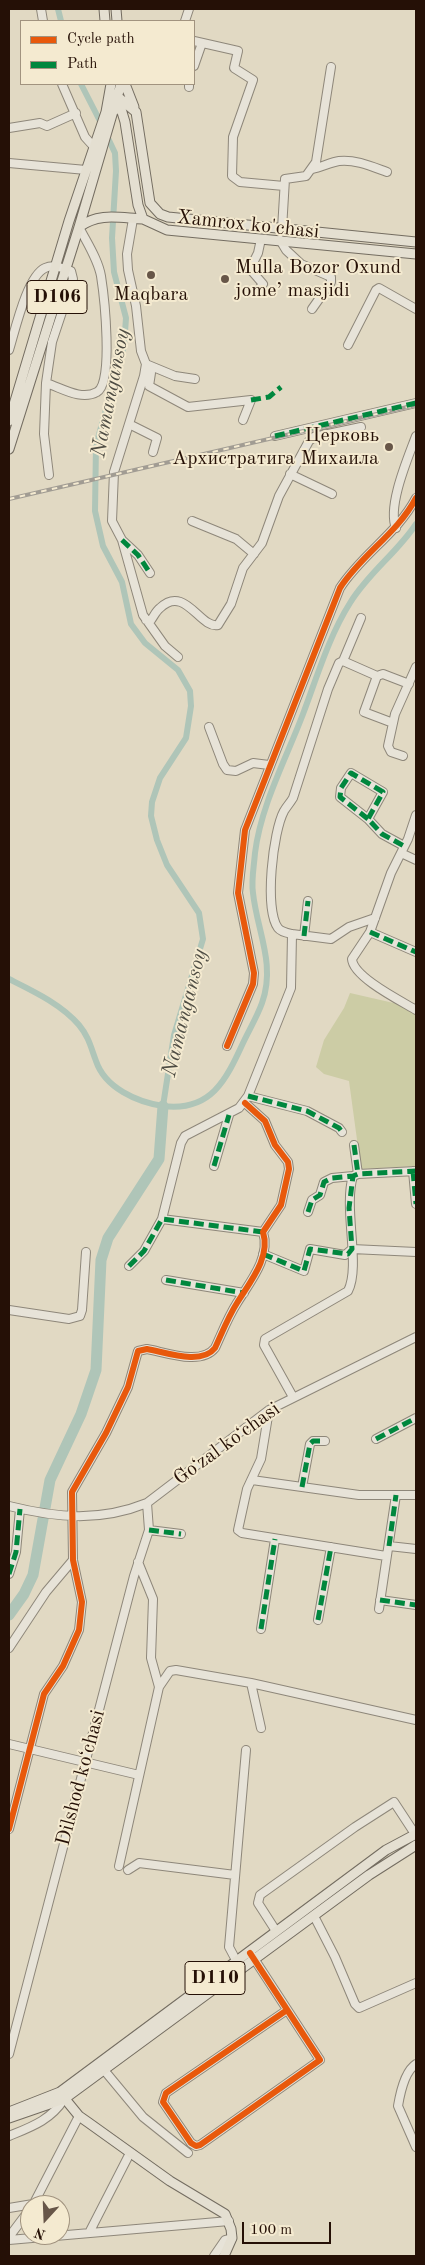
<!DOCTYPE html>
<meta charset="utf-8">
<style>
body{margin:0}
#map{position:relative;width:425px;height:2265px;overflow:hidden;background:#e1d9c3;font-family:"Old Standard TT",serif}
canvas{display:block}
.frame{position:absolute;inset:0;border:10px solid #251006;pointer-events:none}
.legend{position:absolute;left:20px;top:20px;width:175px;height:65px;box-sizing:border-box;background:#f4ead0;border:1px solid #a1937f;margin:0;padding:6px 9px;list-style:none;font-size:15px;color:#251006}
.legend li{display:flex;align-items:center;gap:10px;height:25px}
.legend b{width:25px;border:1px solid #a1937f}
.north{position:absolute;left:20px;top:2195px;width:50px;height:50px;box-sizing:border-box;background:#f4ead0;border:1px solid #a1937f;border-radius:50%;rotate:200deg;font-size:14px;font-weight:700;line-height:20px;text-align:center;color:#251006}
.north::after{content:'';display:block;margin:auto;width:18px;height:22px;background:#675648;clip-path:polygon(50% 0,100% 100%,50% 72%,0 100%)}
.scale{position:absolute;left:242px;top:2222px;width:89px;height:22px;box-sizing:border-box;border:2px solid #251006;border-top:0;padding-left:6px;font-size:15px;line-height:18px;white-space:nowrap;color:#251006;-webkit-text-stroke:4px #f4ead0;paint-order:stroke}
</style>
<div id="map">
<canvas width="425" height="2265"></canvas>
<div class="frame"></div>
<ul class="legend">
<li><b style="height:6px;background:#e8590c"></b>Cycle path</li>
<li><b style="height:6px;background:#00873e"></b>Path</li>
</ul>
<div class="north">N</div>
<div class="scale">100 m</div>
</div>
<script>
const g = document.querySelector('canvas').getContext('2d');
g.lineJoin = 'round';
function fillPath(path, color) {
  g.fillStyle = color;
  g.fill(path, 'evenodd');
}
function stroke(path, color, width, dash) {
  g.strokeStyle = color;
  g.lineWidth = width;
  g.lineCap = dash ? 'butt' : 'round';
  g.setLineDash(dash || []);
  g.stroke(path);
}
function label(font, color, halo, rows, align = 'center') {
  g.font = font + ' "Old Standard TT",serif';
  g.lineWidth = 4;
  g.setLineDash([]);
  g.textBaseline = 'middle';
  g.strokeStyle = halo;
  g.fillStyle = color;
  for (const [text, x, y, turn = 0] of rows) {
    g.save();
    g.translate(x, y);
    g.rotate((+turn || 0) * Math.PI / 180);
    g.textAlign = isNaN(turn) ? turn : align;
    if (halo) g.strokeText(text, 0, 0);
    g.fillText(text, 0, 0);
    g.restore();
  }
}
const green = new Path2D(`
 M350 993 398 1004 416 1013V1166L361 1169 349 1081 324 1074 316 1067 324 1040 344 1008Z`);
const canal = new Path2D(`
 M58 9 61 21
 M81 84 102 125
 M106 134 115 153 116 171 112 238 114 272 126 318 124 346 96 445 95 511 103 546 122 582 131 624 145 643 178 670 190 691 191 706 186 738 160 778 152 802 151 816 157 840 167 865 199 913 203 939 174 1035 163 1106
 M9 979C33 991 61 1004 79 1025 89 1037 91 1048 96 1061 105 1088 137 1102 163 1106 211 1112 226 1080 243 1043 249 1030 257 1017 262 1003 276 964 257 931 253 893 251 881 254 866 255 853 261 805 286 759 303 714 317 677 329 636 350 603 369 572 397 553 416 524`);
const river = new Path2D(`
 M9 1615 24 1594 33 1575 50 1480 81 1414 96 1370 101 1260 108 1238 159 1159 163 1106`);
const minor = new Path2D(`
 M41 9 43 21
 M185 21 189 9
 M194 41 238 51 234 68 253 80 233 137 232 176 240 182 284 186
 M194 66 202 43
 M62 84 85 137 95 148
 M189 87V84
 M9 128 40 123 47 126 76 113
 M9 163 86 170
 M312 169C321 167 332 162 339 161 355 159 373 167 387 172
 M133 219 127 254 128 270 136 306 141 351 146 364 144 376 114 472 112 521 122 540 143 615 165 646 178 657
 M282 229 285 179 306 176 316 162 331 67
 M280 240 286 250 301 264 331 277V282L312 309
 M259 289 263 284 250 269 258 253 261 239
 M348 345 376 290 379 288 416 309
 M9 350C15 331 27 276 45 268 54 264 62 268 71 271L73 279 52 342 46 383
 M146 364 151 373 149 386 188 407 251 400 243 420
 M146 364 175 376 195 379
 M129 424 157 438 153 452
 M275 436 416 403
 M290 474 332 494
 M49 475 44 434 46 383C62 388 81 401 97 392 114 383 104 295 101 276 98 259 87 243 79 227
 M192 521 236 539 254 554
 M396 528C387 506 408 458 416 436
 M123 541 138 555 150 573
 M146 620H151C154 616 156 611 160 608 185 584 200 629 218 625L231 604 243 568 262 543 279 496 309 441 314 437 361 427
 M343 661 377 676 383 674 409 684
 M377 676 364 712 393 723
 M209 727 223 764 227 770 236 771 253 763 269 765
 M403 756 391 752 388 746 395 714 416 667
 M416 815 408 839 391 873 370 932 352 959C353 977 401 1001 416 1010
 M368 819 340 797 341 788 351 773 383 792 368 819 382 834 404 846
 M401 853 416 860
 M370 932 416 952
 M292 934C287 933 281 932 278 928 264 909 273 831 284 811 287 806 290 803 293 798L328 689 339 663 343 661 361 618
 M304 936 308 901
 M227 1046 253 984 254 973 238 893 245 830 340 588C362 554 397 534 416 498
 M248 1096 307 1111 339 1128 342 1132
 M354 1145 358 1174
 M214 1166 229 1115
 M413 1171 416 1204
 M308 1212 312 1200 320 1195 324 1182 332 1178 353 1176
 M162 1219 181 1143 185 1136 239 1108 248 1096 291 988 292 934 331 939 349 927 375 918
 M352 1249 416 1252
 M263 1254 304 1271 310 1249 345 1255 352 1249
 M129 1266 144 1251 162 1219 263 1232
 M166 1280 244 1293
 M9 1310 69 1319 80 1316 82 1310 86 1252
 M293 1397 264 1345 265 1339 348 1291C361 1266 343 1208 353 1176L358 1174 416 1171
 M269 1410 261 1459 247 1489 238 1530 242 1533 386 1556
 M376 1439 416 1418
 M252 1480 359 1495H416
 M302 1487 310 1444 313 1441H325
 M9 1506C57 1518 100 1522 147 1503L269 1410 416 1337
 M149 1530 181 1534
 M389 1546 416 1549
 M138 1562 153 1599 151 1658 159 1687
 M9 1574 16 1552 20 1509
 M380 1600 416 1605
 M379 1609 396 1495
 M318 1620 331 1547
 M261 1629 275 1539
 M9 1648 46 1592 73 1560
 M251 1683 261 1728
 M9 1744 139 1775
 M9 1829 44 1694 63 1666 79 1630 82 1602 73 1560 72 1492 106 1433 128 1387 138 1351 147 1349C165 1352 201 1366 215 1348 222 1333 228 1317 237 1303 250 1282 271 1257 263 1232L281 1205 289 1169 288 1162 275 1145 265 1121 245 1103
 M119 1866 159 1687 170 1671 176 1670 251 1683 416 1720
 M128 1870 139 1863 235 1875
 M314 1916 335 1957 355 2004 359 2008 416 1983
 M276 1931 258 1903 260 1895 355 1827 394 1802 415 1834
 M251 1954 320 2060 200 2145 196 2146 191 2143 163 2102 166 2093 287 2010
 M237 1962 229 1947 246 1750
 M9 2054 134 1576 149 1530 147 1503
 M416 2064C405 2071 400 2094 398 2106L416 2147
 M104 2070 143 2117 188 2153
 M9 2136C31 2127 51 2120 64 2099
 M33 2205 79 2116
 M9 2208 33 2204
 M89 2233 130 2153
 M9 2237 30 2209
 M9 2240 229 2221
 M214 2256 225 2240 232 2238`);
const major = new Path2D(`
 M104 9 105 21
 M116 9 117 21
 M125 84 134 107
 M109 97 122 112 125 122 138 205 143 219 167 230 416 254
 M109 97H118L136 112 150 203 160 214 168 217 416 242
 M79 227C99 212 120 218 143 219
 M9 421 69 221 106 112 111 84
 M9 449 79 227 121 84
 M61 2094 79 2116 89 2123 170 2181 225 2214 231 2229 232 2238 224 2256
 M9 2112 60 2092 386 1850 416 1834
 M9 2118 64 2099 369 1875 416 1845`);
const rail = new Path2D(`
 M9 499 416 405`);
const quiet = new Path2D(`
 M251 400 269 397 281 387
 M275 436 416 403
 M122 540 138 555 150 573
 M368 819 340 797 341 788 351 773 383 792 368 819 382 834 404 846
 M370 932 416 952
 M304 936 308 901
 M248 1096 307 1111 339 1128 342 1132
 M354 1145 358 1174
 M214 1166 229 1115
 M413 1171 416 1204
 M308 1212 312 1200 320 1195 324 1182 332 1178 353 1176
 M263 1254 304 1271 310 1249 348 1254 352 1249 349 1208 353 1176 358 1174 416 1171
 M129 1266 144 1251 162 1219 263 1232
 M166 1280 244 1293
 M376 1439 416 1418
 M302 1487 310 1444 313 1441H325
 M149 1530 181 1534
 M389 1546 396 1495
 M9 1574 16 1552 20 1509
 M380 1600 416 1605
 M318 1620 331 1547
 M261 1629 275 1539`);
const cycleway = new Path2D(`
 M227 1046 253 984 254 973 238 893 245 830 340 588C362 554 397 534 416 498
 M9 1829 44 1694 63 1666 79 1630 82 1602 73 1560 72 1492 106 1433 128 1387 138 1351 147 1349C165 1352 201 1366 215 1348 222 1333 228 1317 237 1303 250 1282 271 1257 263 1232L281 1205 289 1169 288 1162 275 1145 265 1121 245 1103
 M250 1953 320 2060 200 2145 196 2146 191 2143 163 2102 166 2093 287 2010`);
const markers = [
 [151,275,5,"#675648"],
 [225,279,5,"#675648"],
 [389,447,5,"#675648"]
];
const shields = [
 [57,297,60],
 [215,1978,60]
];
const shieldNames = [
 ["D106",57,297],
 ["D110",215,1978]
];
const streetNames = [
 ["Xamrox ko'chasi",248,225,6],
 ["Goʻzal koʻchasi",227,1444,-36],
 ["Dilshod koʻchasi",81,1778,-75]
];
const poiNames = [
 ["Mulla Bozor Oxund",235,268],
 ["jome’ masjidi",235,291],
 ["Maqbara",151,295,"center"],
 ["Церковь",379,436,"right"],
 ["Архистратига Михаила",379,459,"right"]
];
const waterNames = [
 ["Namangansoy",111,393,-79],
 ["Namangansoy",185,1013,-76]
];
fillPath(green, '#cccca5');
stroke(canal, '#afc5b8', 6);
stroke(river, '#afc5b8', 11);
stroke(minor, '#8e877a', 10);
stroke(major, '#746d61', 11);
stroke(minor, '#e7e3d8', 8);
stroke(major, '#e4dfd1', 9);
stroke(rail, '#a19c93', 4);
stroke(rail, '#f4ead0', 2, [5.5]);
stroke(quiet, '#00873e', 5, [10, 5]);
stroke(cycleway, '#e8590c', 6);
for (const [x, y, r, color] of markers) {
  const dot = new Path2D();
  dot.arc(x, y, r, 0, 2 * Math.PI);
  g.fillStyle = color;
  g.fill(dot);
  stroke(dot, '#f4ead0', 2);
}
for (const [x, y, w] of shields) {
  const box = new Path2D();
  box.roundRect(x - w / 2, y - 16.5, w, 33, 4);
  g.fillStyle = '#f4ead0';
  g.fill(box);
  stroke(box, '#251006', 1);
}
label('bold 19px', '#251006', null, shieldNames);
label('20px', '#251006', '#f4ead0', streetNames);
label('20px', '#251006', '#f4ead0', poiNames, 'left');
label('italic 21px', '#4e4c43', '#f4ead0', waterNames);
</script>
